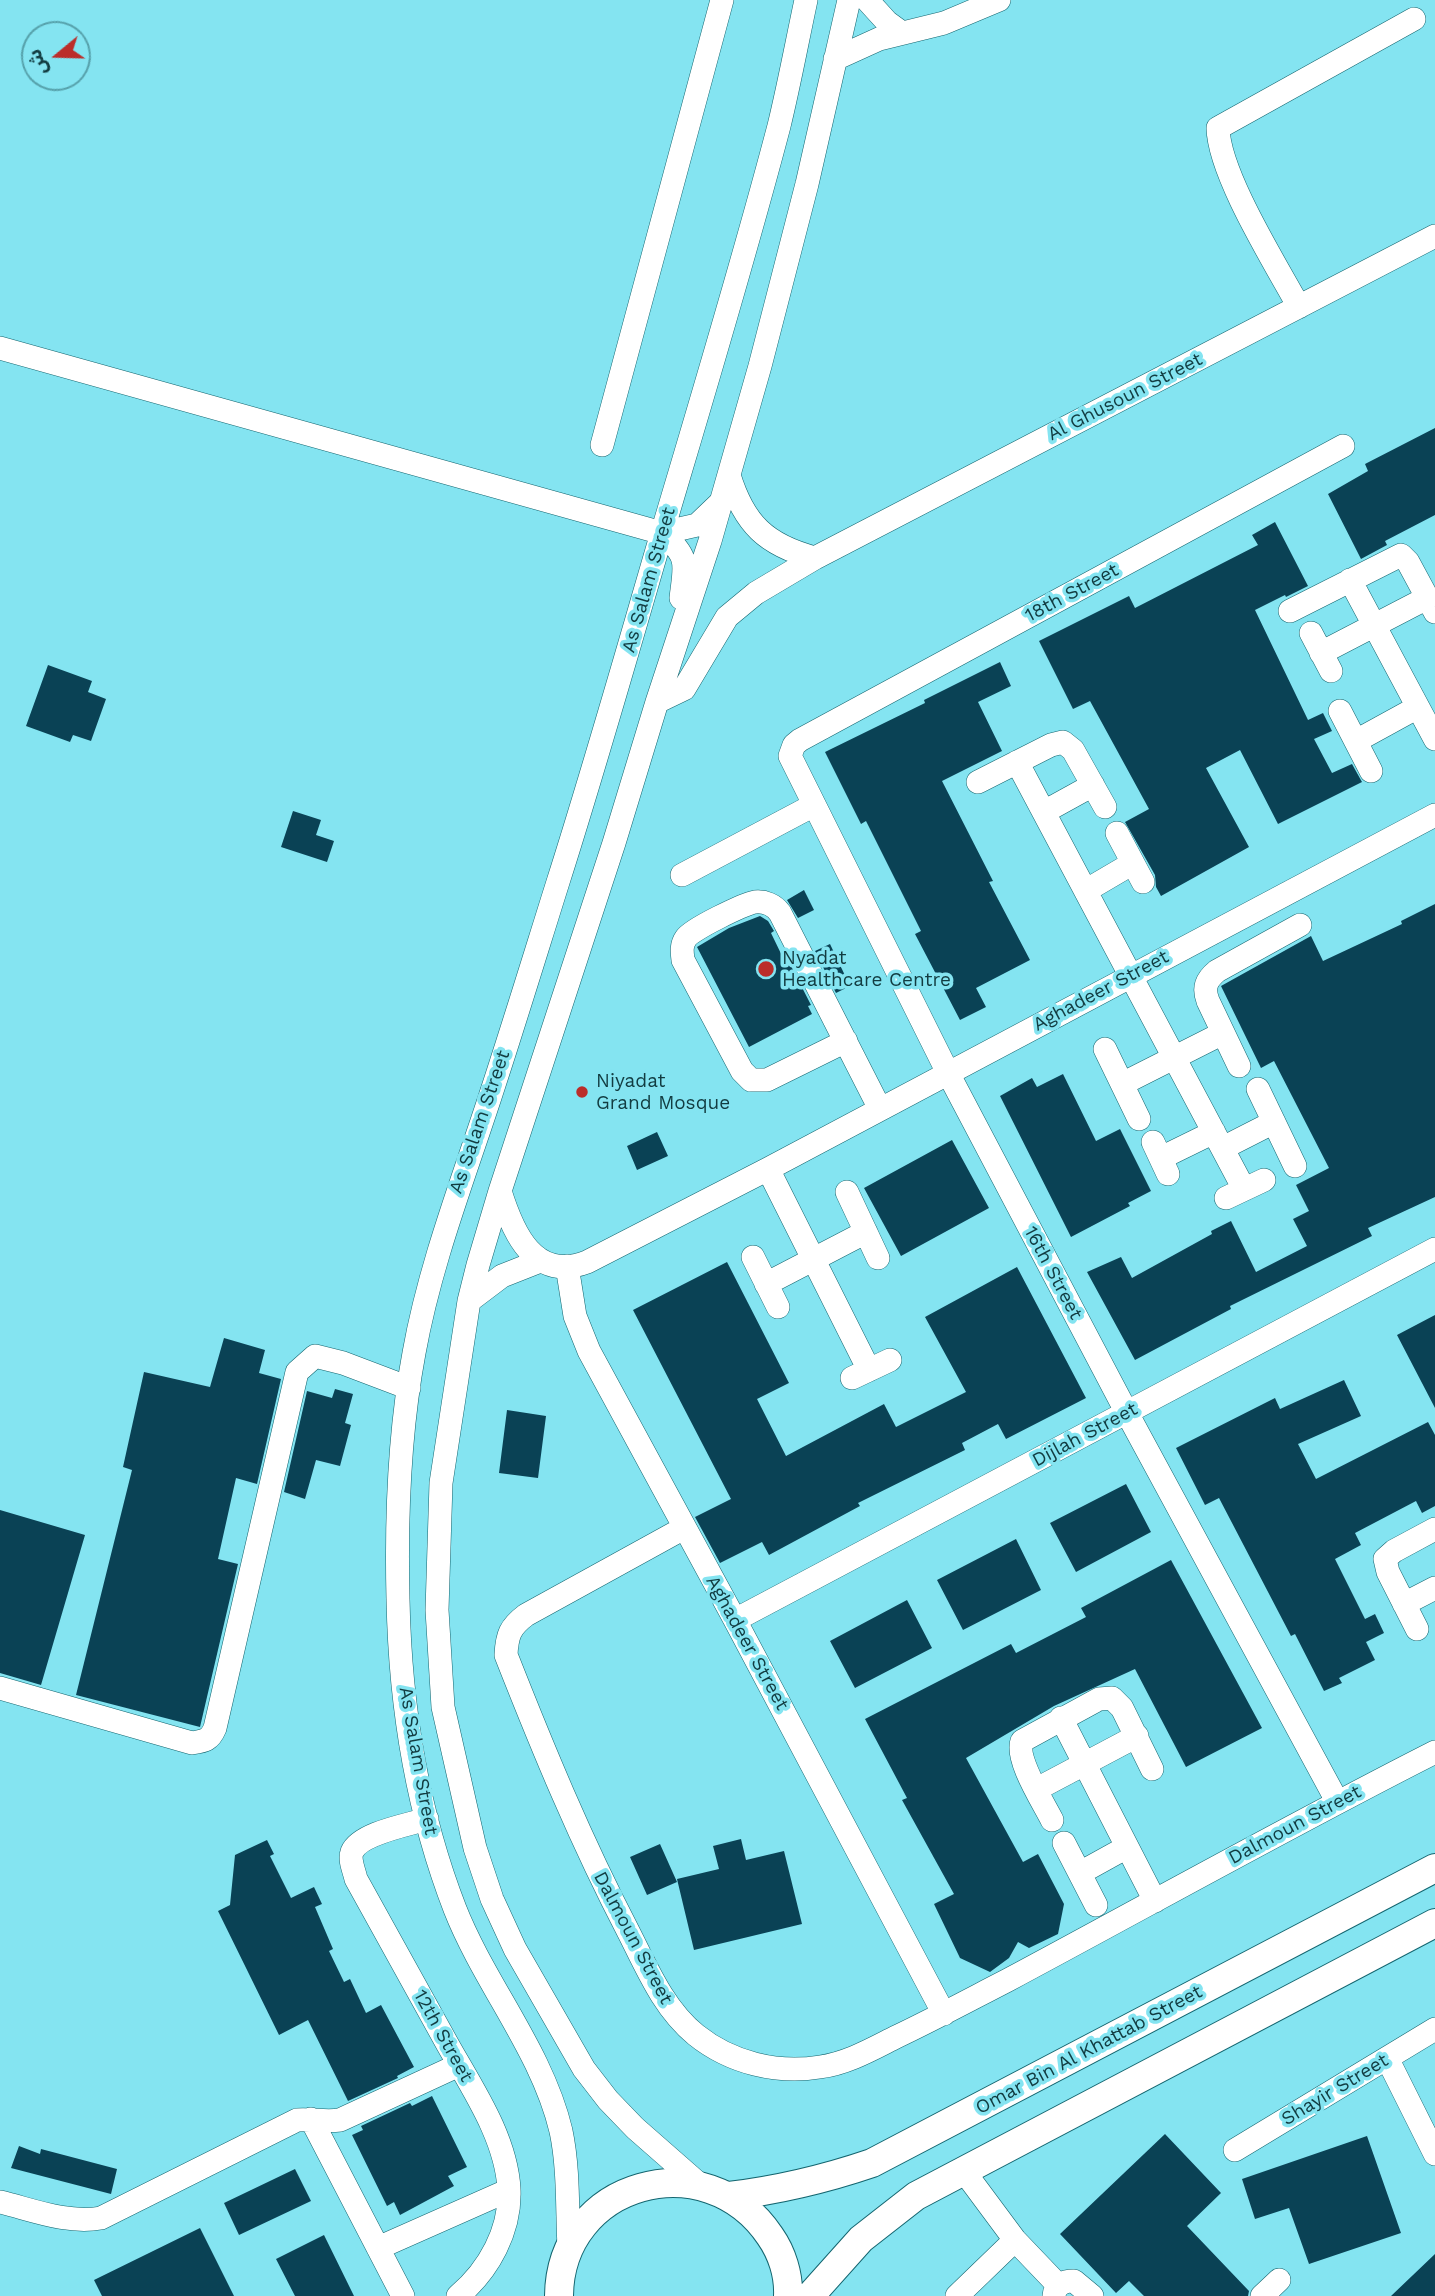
<!DOCTYPE html>
<meta charset="utf-8">
<style>
body{margin:0}
#map{position:relative;width:1435px;height:2296px;overflow:hidden;background:#84e4f1;font-family:"Work Sans","Noto Sans Arabic",sans-serif}
canvas{display:block}
.north{position:absolute;left:21px;top:21px;width:70px;height:70px;box-sizing:border-box;background:#84e4f1;border:2px solid #56a1ab;border-radius:50%;rotate:251deg;font-size:19px;font-weight:700;line-height:28px;text-align:center;color:#123c41}
.north::after{content:'';display:block;margin:auto;width:24px;height:32px;background:#bb2d2a;clip-path:polygon(50% 0,100% 100%,50% 72%,0 100%)}
</style>
<div id="map">
<canvas width="1435" height="2296"></canvas>
<div class="north">ش</div>
</div>
<script>
const g = document.querySelector('canvas').getContext('2d');
g.lineJoin = 'round';
function fillPath(path, color) {
  g.fillStyle = color;
  g.fill(path, 'evenodd');
}
function stroke(path, color, width, dash) {
  g.strokeStyle = color;
  g.lineWidth = width;
  g.lineCap = dash ? 'butt' : 'round';
  g.setLineDash(dash || []);
  g.stroke(path);
}
function label(font, color, halo, rows, align = 'center') {
  g.font = font + ' "Work Sans",sans-serif';
  g.lineWidth = 7;
  g.setLineDash([]);
  g.textBaseline = 'middle';
  g.strokeStyle = halo;
  g.fillStyle = color;
  for (const [text, x, y, turn = 0] of rows) {
    g.save();
    g.translate(x, y);
    g.rotate((+turn || 0) * Math.PI / 180);
    g.textAlign = isNaN(turn) ? turn : align;
    if (halo) g.strokeText(text, 0, 0);
    g.fillText(text, 0, 0);
    g.restore();
  }
}
const building = new Path2D(`
 M1435 428V515L1385 541 1387 545 1361 559 1328 494 1368 471 1365 464Z
 M1275 522 1308 586 1286 597 1285 595 1255 610 1308 720 1323 713 1332 731 1314 739 1332 773 1352 764 1362 782 1278 824 1240 750 1206 768 1249 847 1161 896 1156 887 1155 875 1125 822 1149 809 1090 701 1073 709 1039 641 1129 596 1135 608 1258 545 1252 535Z
 M1000 662 1011 686 978 702 1002 751 942 781 993 881 989 882 1030 960 976 988 986 1007 960 1020 915 934 921 931 866 821 861 824 825 752 925 703 924 700Z
 M48 665 92 681 88 692 106 699 91 741 73 735 70 742 26 726Z
 M293 811 321 820 316 835 334 841 327 862 281 847Z
 M804 890 814 910 798 918 787 900Z
 M1435 904V1197L1368 1228 1372 1236 1230 1306 1231 1309 1135 1360 1087 1272 1121 1257 1132 1278 1212 1234 1211 1231 1231 1221 1256 1272 1307 1246 1293 1219 1309 1211 1296 1185 1329 1168 1274 1061 1261 1068 1221 986 1311 936 1323 961 1402 924 1401 921Z
 M760 916 768 921 774 931 771 933 786 964 789 962 811 1005 808 1006 812 1014 749 1047 697 947 729 928Z
 M830 944 850 986 836 993 815 951Z
 M1063 1074 1096 1141 1120 1129 1151 1191 1128 1203 1130 1206 1071 1237 1000 1096 1032 1078 1037 1087Z
 M657 1132 668 1156 637 1170 627 1146Z
 M952 1140 989 1208 901 1256 864 1188Z
 M727 1262 789 1383 757 1399 786 1456 884 1404 896 1427 966 1392 925 1317 1017 1267 1086 1398 1006 1439 998 1424 962 1443 965 1450 858 1503 860 1506 769 1555 762 1542 720 1563 695 1517 731 1499 633 1310Z
 M1435 1315V1408L1397 1335Z
 M224 1338 265 1350 259 1373 281 1379 257 1484 236 1478 218 1559 238 1564 200 1727 76 1695 132 1470 123 1467 144 1372 210 1387Z
 M1344 1380 1361 1416 1298 1444 1316 1479 1428 1422 1435 1435V1506L1422 1513 1416 1501 1355 1533 1361 1545 1335 1559 1365 1619 1375 1614 1384 1633 1366 1642 1375 1660 1339 1678 1342 1683 1324 1691 1295 1634 1291 1636 1219 1498 1205 1505 1176 1448 1275 1398 1280 1409Z
 M335 1389 353 1394 345 1423 351 1425 340 1466 316 1460 305 1499 284 1492 307 1391 332 1398Z
 M507 1410 546 1416 538 1478 499 1473Z
 M1126 1484 1151 1532 1076 1572 1050 1523Z
 M0 1510 85 1535 41 1685 0 1673Z
 M1016 1539 1041 1590 963 1630 937 1580Z
 M1171 1560 1262 1728 1186 1767 1135 1669 1054 1706 966 1758 1023 1862 1038 1854 1064 1904 1058 1934 1029 1948 1018 1942 1009 1958 990 1972 960 1958 934 1904 954 1894 902 1800 907 1798 865 1719 1011 1644 1016 1653 1086 1617 1081 1608Z
 M907 1600 932 1648 855 1688 830 1641Z
 M741 1839 746 1860 784 1851 802 1924 694 1950 677 1879 719 1869 713 1846Z
 M267 1840 274 1854 270 1856 291 1898 314 1887 322 1904 315 1907 333 1949 329 1951 344 1982 350 1979 366 2013 381 2005 414 2067 397 2076 398 2078 348 2101 308 2020 279 2035 218 1911 230 1905 235 1855Z
 M660 1844 677 1882 647 1895 630 1857Z
 M432 2096 467 2167 448 2176 454 2186 400 2215 394 2202 387 2206 352 2135 363 2130 361 2126 410 2103 412 2106Z
 M1165 2134 1221 2193 1187 2226 1249 2291 1248 2296H1144L1129 2281 1116 2293 1060 2234Z
 M1367 2136 1401 2233 1309 2264 1289 2208 1255 2219 1242 2179Z
 M19 2146 40 2154 41 2149 117 2169 111 2194 11 2168Z
 M295 2169 311 2201 239 2235 224 2203Z
 M200 2228 234 2296H102L94 2280Z
 M324 2235 354 2296H295L276 2259Z
 M1435 2254V2296H1391Z`);
const minor = new Path2D(`
 M867 0 887 22 902 33
 M835 59 879 39 944 23 999 0
 M1299 307C1275 263 1219 174 1218 128L1414 19
 M0 348 662 533 697 525 720 503
 M602 445 722 0
 M729 475C744 524 766 545 815 558
 M662 533C690 558 685 563 681 598
 M1350 580 1435 739
 M1290 611 1401 555 1408 562 1435 612
 M1311 633 1331 671
 M1321 653 1427 598
 M657 702 684 689 727 617 756 593 815 558 1435 236
 M1340 711 1371 771
 M1356 741 1418 707
 M1017 762 1244 1189
 M978 782 1051 745 1063 742 1073 750 1105 807
 M1044 812 1093 785
 M1117 833 1143 882
 M682 875 814 805
 M1087 890 1133 863
 M846 1041 767 1080H751L742 1071 683 960C682 952 681 945 686 938 692 929 744 904 755 902 765 901 774 905 780 913L880 1109
 M1105 1049 1139 1119
 M1239 1066 1208 1001C1203 988 1206 980 1217 971L1300 925
 M1122 1084 1223 1033
 M1258 1089 1295 1166
 M1153 1142 1168 1174
 M1223 1148 1274 1122
 M1161 1158 1214 1132
 M768 1169 869 1370
 M500 1191C513 1233 534 1282 587 1262L768 1169 1435 815
 M847 1192 878 1258
 M1226 1198 1264 1180
 M753 1257 778 1307
 M567 1266 575 1316 589 1351 735 1620 944 2014
 M766 1284 866 1232
 M469 1301 502 1276 540 1261
 M852 1378 890 1360
 M684 1528 526 1615C510 1627 507 1635 506 1655 543 1749 581 1841 628 1931 647 1968 663 2008 696 2035 731 2063 777 2074 820 2067 848 2063 872 2049 896 2037 934 2019 971 1999 1008 1980 1150 1904 1291 1825 1435 1752
 M1404 1604 1435 1588
 M735 1620 1435 1249
 M1417 1629 1388 1572 1385 1559 1394 1551 1435 1529
 M0 1688 192 1743C205 1741 210 1740 215 1728L297 1372 315 1356 343 1363 409 1388
 M1061 1718 1155 1901
 M1037 1789 1137 1736
 M1337 1801 1127 1413 948 1073 790 756 794 745 800 740 1343 446
 M427 1819C408 1825 360 1833 352 1852 349 1860 354 1870 356 1879 385 1932 415 1985 444 2038 469 2084 506 2135 509 2189 511 2230 489 2270 458 2296
 M1052 1820C1043 1802 1015 1759 1022 1741L1099 1699 1112 1698 1122 1708 1152 1769
 M1064 1843 1096 1905
 M1080 1873 1127 1847
 M1387 2058 1435 2154
 M311 2119 403 2296
 M1235 2150 1435 2029
 M963 2170 1015 2240 1058 2285
 M700 2185 635 2128 608 2100 584 2069 515 1949 492 1899 475 1848 443 1707 437 1610 441 1483 469 1301 478 1265 500 1191 614 843 657 702 710 541 760 366 807 184 849 0
 M0 2202C33 2210 67 2224 101 2218L297 2120C312 2119 326 2122 340 2120L459 2065
 M378 2248 509 2190
 M569 2248C567 2210 569 2169 561 2131 542 2051 485 1985 455 1909 417 1811 400 1703 398 1599 396 1517 399 1433 414 1353 430 1264 463 1180 491 1094 514 1024 536 952 558 882 595 766 628 649 662 533 702 398 743 263 779 126 789 85 797 42 806 0
 M957 2296 1015 2240
 M1054 2296C1055 2285 1063 2281 1074 2281L1092 2296
 M1262 2296 1279 2280`);
const major = new Path2D(`
 M729 2196C779 2190 825 2179 872 2163L1435 1868
 M559 2296C560 2182 706 2141 770 2236 782 2253 789 2275 788 2296
 M810 2296 861 2239 916 2196 1435 1923`);
const markers = [
 [766,969,9,"#bb2d2a"],
 [582,1092,7,"#bb2d2a"]
];
const streetNames = [
 ["Al Ghusoun Street",1125,397,-27],
 ["As Salam Street",649,580,-74],
 ["18th Street",1072,593,-28],
 ["Aghadeer Street",1101,991,-28],
 ["As Salam Street",480,1122,-71],
 ["16th Street",1053,1273,62],
 ["Dijlah Street",1085,1435,-28],
 ["Aghadeer Street",747,1643,61],
 ["As Salam Street",418,1761,80],
 ["Dalmoun Street",1295,1825,-28],
 ["Dalmoun Street",633,1938,62],
 ["12th Street",443,2036,61],
 ["Omar Bin Al Khattab Street",1089,2050,-28],
 ["Shayir Street",1335,2090,-31]
];
const poiNames = [
 ["Nyadat",782,958],
 ["Healthcare Centre",782,980],
 ["Niyadat",596,1081],
 ["Grand Mosque",596,1103]
];
fillPath(building, '#0a4255');
stroke(minor, '#14656f', 24);
stroke(major, '#14656f', 30);
stroke(minor, '#fff', 23);
stroke(major, '#fff', 28);
for (const [x, y, r, color] of markers) {
  const dot = new Path2D();
  dot.arc(x, y, r, 0, 2 * Math.PI);
  g.fillStyle = color;
  g.fill(dot);
  stroke(dot, '#84e4f1', 2.5);
}
label('19px', '#123c41', '#84e4f1', streetNames);
label('19px', '#123c41', '#84e4f1', poiNames, 'left');
</script>
